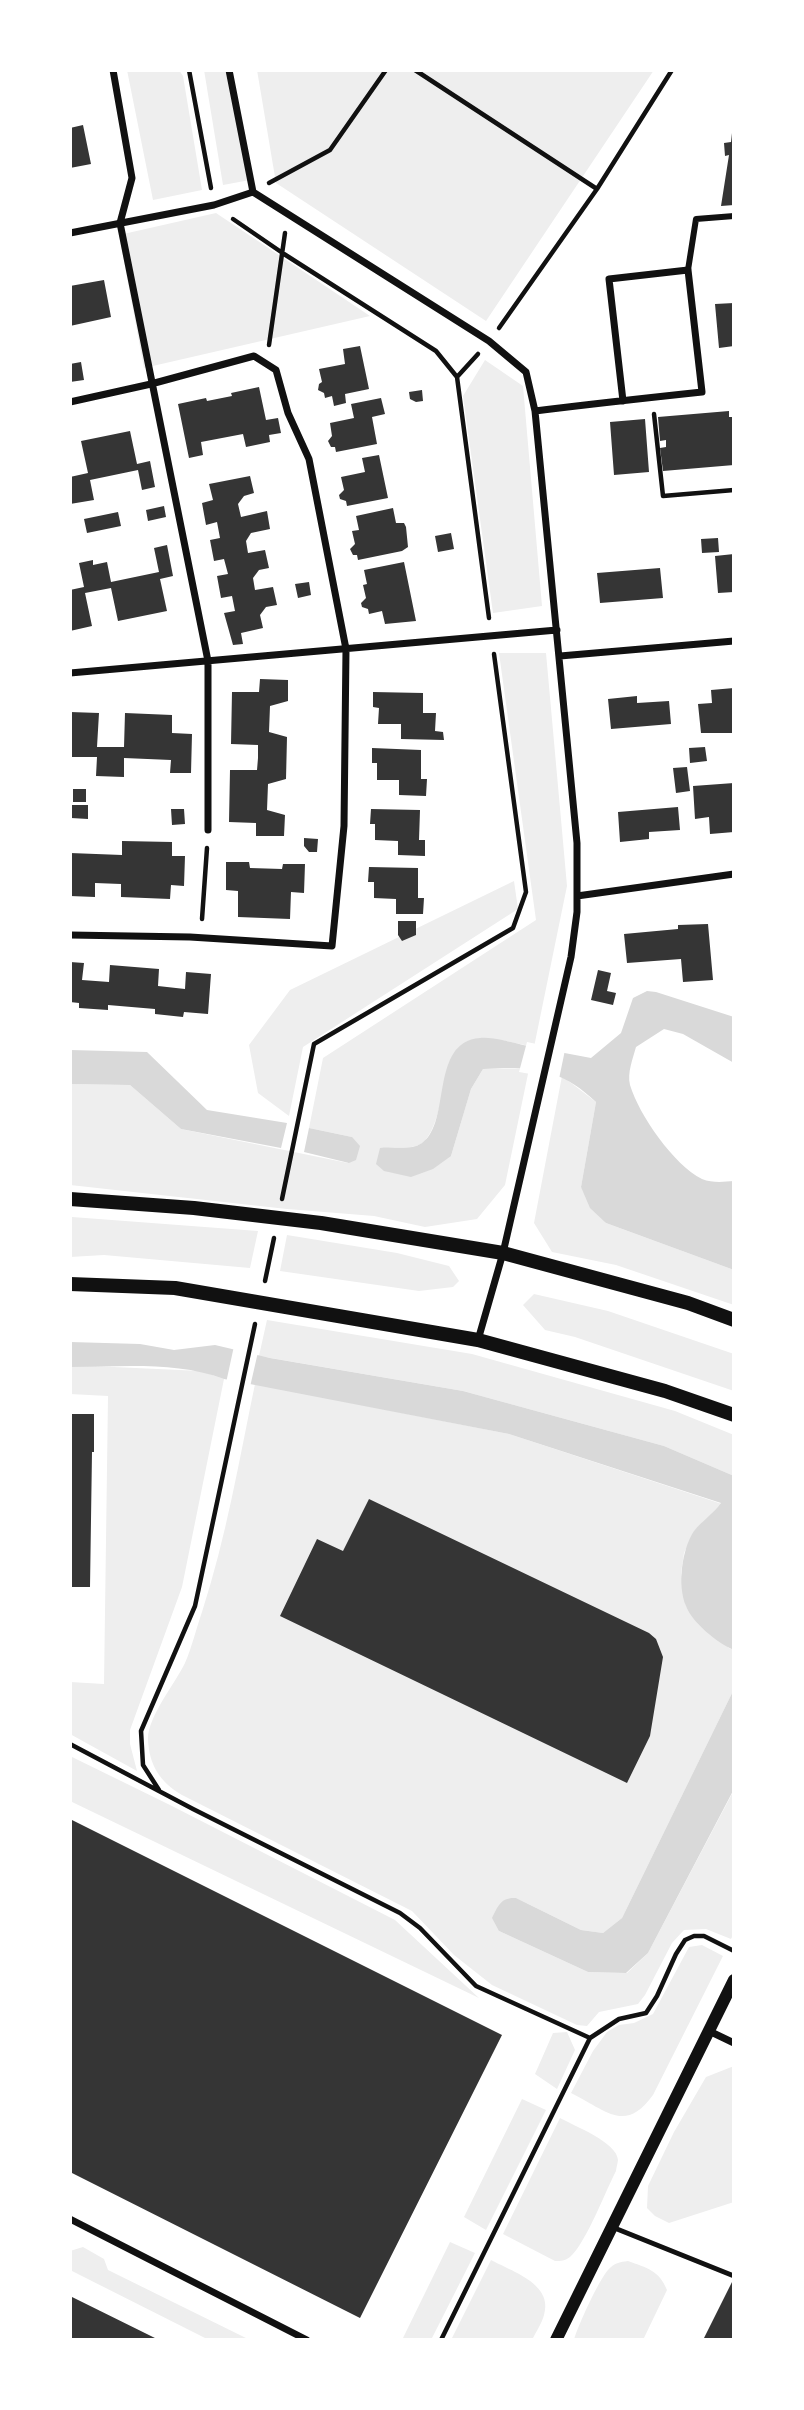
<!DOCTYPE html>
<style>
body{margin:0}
#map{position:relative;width:804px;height:2410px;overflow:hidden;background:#fff;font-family:Barlow,sans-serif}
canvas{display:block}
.frame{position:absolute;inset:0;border:72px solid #fff;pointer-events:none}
</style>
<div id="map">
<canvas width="804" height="2410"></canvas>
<div class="frame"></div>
</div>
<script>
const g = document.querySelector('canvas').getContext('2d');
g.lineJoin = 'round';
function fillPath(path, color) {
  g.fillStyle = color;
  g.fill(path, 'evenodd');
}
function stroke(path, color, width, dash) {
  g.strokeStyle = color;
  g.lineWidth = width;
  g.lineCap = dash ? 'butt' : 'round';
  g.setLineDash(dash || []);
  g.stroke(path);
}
const green = new Path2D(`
 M127 70H179L183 76 202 190 153 200Z
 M204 70H229L250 180 223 185Z
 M257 70H654L486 321 276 183Z
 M216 213 370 316 144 368 119 235Z
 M485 360 523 386 542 606 493 613 463 396Z
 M499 653H546L567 886 534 1047 501 1040 449 1062C444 1082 438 1137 419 1145 407 1150 393 1146 380 1149L451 1156 471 1089 483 1069H529L505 1185 477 1219 425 1227 374 1216 287 1209 70 1185V1084L130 1085 181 1129 348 1163 352 1137 309 1128 323 1058 536 920Z
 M514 881 518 909 303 1047 289 1116 258 1093 249 1045 290 990Z
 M562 1076 596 1102 581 1187 606 1223 734 1270V1305L616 1265 552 1252 534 1223Z
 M70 1217H72L258 1231 250 1268 104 1255 70 1257Z
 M287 1235 397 1253 449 1266 459 1281 453 1287 419 1291 280 1271Z
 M534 1294 608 1311 734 1354V1391L575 1337 545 1330 523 1305Z
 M267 1320 472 1354 675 1411 734 1435V1476L664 1446 463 1391 259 1356Z
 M70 1365 201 1371 224 1379 182 1587 130 1730V1744L137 1771 70 1734V1682L104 1684 108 1396 70 1394Z
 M255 1384 509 1434 722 1504 695 1530 684 1553 681 1573 686 1606 729 1648 734 1650V1689L622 1918 603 1933 581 1930 516 1898 499 1931 588 1972 627 1973 648 1953 734 1790V1933L731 1939 706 1929 684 1930 672 1943 645 1995 638 2004 599 2012 587 2026 577 2025 492 1985 454 1955 412 1911 182 1795C160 1782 149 1765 148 1739 148 1716 175 1684 185 1663 192 1647 196 1629 202 1612 226 1538 239 1461 255 1384Z
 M70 1756 170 1805 395 1920 479 1998 70 1801Z
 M702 1945 723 1956 653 2095C625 2134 606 2110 571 2093L593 2051 607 2032 619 2025 634 2023 653 2014 689 1947Z
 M567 2032 575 2050 557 2089 535 2074 553 2033Z
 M734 2066V2202L669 2223 655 2216 647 2208 648 2186 674 2132 706 2077Z
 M522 2099 546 2110 486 2230 464 2217Z
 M560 2118C574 2126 617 2142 618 2160 618 2161 616 2170 616 2171 605 2192 586 2243 570 2257 565 2261 561 2261 555 2261L503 2234Z
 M450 2242 475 2253 431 2340H402Z
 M83 2247 104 2259 108 2270 250 2340H209L70 2270V2251Z
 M491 2260C511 2271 554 2284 544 2315 542 2323 536 2332 532 2340H451Z
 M628 2261C647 2268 659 2270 667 2290L643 2340H574C578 2325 599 2280 608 2270 614 2263 620 2262 628 2261Z`);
const water = new Path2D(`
 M647 991 656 992 734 1017V1063L683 1034 664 1029 636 1047C633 1058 627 1073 630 1085 639 1115 674 1165 702 1179 712 1183 723 1182 734 1181V1270L606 1223 590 1208 581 1187 596 1102C559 1067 531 1067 483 1069L471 1089 451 1156 433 1169 411 1177 384 1171 376 1164 380 1148C393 1146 411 1151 422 1143 452 1122 429 1042 480 1038 494 1037 509 1042 523 1045 545 1049 568 1054 591 1058L621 1033 633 998Z
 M70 1050 147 1052 207 1110 287 1123 281 1148 181 1129 130 1085 70 1084Z
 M309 1128 352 1137 360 1146 356 1160 349 1163 304 1152Z
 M70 1342 140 1344 174 1350 215 1345 270 1358 463 1391 664 1446 734 1476V1650C717 1643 692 1622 686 1606 677 1585 682 1549 694 1531 702 1521 714 1513 721 1503L509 1434 224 1379C176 1361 120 1367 70 1367Z
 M734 1689V1789L648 1953 626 1973 588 1972 499 1931 492 1918C498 1906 501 1897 516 1898L581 1930 603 1933 622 1918Z`);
const pier = new Path2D(`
 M527 1042 565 1050 559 1079 519 1072Z
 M234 1346 258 1352 250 1387 226 1383Z`);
const building = new Path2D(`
 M83 125 91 164 70 168V128Z
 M732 133 734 205 721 206 729 155 725 156 724 143 731 142Z
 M104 280 111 317 70 326V286Z
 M734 303V346L719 348 715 304Z
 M360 346 369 389 345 394 346 403 334 406 332 396 325 398 324 393 318 390 319 384 322 382 319 369 345 364 343 349Z
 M81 362 84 380 70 382V364Z
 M259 387 266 420 278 418 281 433 269 435 270 442 246 447 243 434 201 442 203 455 189 458 178 404 206 398 207 401 232 396 231 393Z
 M422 390 423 401 416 402 410 399 409 392Z
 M381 398 385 414 372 417 377 444 336 452 335 447H331L328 441 332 436 330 423 354 418 351 404Z
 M729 411V417H734V465L663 471 660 448 666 447V440L660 441 658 417Z
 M645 419 649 472 614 475 610 422Z
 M130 431 137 464 150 461 155 487 142 490 138 470 90 480 94 500 70 504V477L88 473 81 441Z
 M379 455 388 498 347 506 346 501 340 499 339 495 344 490 341 477 365 472 362 458Z
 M250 476 254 493 244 496 238 504 241 517 267 511 270 529 251 533 246 541 248 553 265 550 269 568 259 570 253 578 255 590 273 587 277 605 266 607 260 615 263 628 241 633 243 644 233 645 224 613 235 611 232 596 221 598 217 576 228 574 224 559 214 561 210 540 220 538 217 522 206 525 202 503 213 500 209 484Z
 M164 506 166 517 148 521 146 510Z
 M393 508 396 523H404L406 527 408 547 402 551 358 560 357 555H353L350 549 355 544 352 531 359 530 356 516Z
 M118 512 121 526 87 533 84 519Z
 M451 533 454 549 438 552 435 536Z
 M718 538 719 552 702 553 701 539Z
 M167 545 173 576 160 579 167 611 118 621 111 588 85 593 92 626 70 631V590L84 587 79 563 93 560V565L107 562 111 582 159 572 154 548Z
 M734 554V592L718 593 715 556Z
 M404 562 416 621 385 624 382 611 369 614 368 609 362 607 361 603 366 598 363 585 367 584 364 570Z
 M660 568 663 598 600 603 597 573Z
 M309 582 311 595 298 598 295 584Z
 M260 679 288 680V701L270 706 269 732 287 737 286 779 268 784 267 810 285 815 284 836H256V823L229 822 230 770H257L258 758V745L231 744 232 692H259Z
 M734 688V733H701L698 704 712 703 711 690Z
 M373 692 423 693V713H436L435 731 443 732 444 740 401 739V724H378L379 708 373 707Z
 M637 696V703L669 701 671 724 611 729 608 699Z
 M70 712 99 713 97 747H124L125 713 172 715V733L192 734 191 773H170L171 760 124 758V777L96 776 97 757H70Z
 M705 747 707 761 690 763 689 748Z
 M372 748 421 750V779H427L426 796 399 795V780H377V763H372Z
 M687 767 690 791 676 793 673 768Z
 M734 783V832L710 834 709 817 695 819 693 786Z
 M73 789H86V802H73Z
 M71 805H88V819L71 818Z
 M678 807 680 830 649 832V839L620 842 618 812Z
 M171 809H184L185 824 172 825Z
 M371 809 420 810 419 840H425V856L398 855V841L375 840V824H370Z
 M304 838 318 839 317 852H309L304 846Z
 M122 841 172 842V856H185L184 886 171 885 170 899 121 897V884L95 883V897L70 896V853L122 855Z
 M226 862H249L250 868 282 869 283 864H305L304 893 291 892 290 919 238 917V891L226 890Z
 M369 867 418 868V898H424L423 914H396V899L374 898V882H368Z
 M398 921H416V935L402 941 398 935Z
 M708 924 713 980 683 982 681 959 627 963 624 934 678 929V925Z
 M70 962 84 963 82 980 109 982 110 965 159 969 158 986 185 989 186 972 211 974 208 1014 184 1012 183 1017 155 1014V1009L108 1005V1010L79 1008V1003L70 1002Z
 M598 970 611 973 607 991 616 993 613 1005 591 1000Z
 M70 1414H94V1452H92L90 1587H70Z
 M369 1499 649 1633 656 1639 663 1657 650 1736 627 1783 280 1616 317 1539 343 1551Z
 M70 1819 502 2035 360 2318 70 2172Z
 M734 2278V2340H703Z
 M70 2296 159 2340H70Z`);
const path = new Path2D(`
 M189 70 211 188
 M415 70 597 189
 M269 183 330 150 386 70
 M233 219 284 254 436 351 457 377
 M499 328 597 189 672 70
 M269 345 285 233
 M478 354 457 377 489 618
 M654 414 663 496 734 490
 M202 919 207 848
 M282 1199 314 1044 513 928 526 892 494 654
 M265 1281 274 1238
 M70 1744 193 1809 400 1913 420 1928 476 1986 590 2038 619 2019 646 2013 657 1996 676 1954 685 1940 694 1936H704L734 1951
 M159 1790 143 1765 141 1731 195 1606 255 1324
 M441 2340 590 2038`);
const service = new Path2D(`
 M612 2227 734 2276`);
const pedestrian = new Path2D(`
 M688 270 696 219 734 216`);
const minor = new Path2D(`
 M113 70 132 178 120 223 208 661V830
 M229 70 253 192 489 341 526 372 535 411 577 843V912L571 957 503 1253 478 1340
 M70 233 214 205 253 192
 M70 402 151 384 254 356 276 370 288 413 309 459 346 649 344 826 332 946 190 937 70 935
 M535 411C591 404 646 398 702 392L688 270 609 279 623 401
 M560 656 734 641
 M70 673 557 630
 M577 896 734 874
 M709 2031 734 2043
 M70 2219 307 2340`);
const tertiary = new Path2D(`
 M556 2340 734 1980`);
const secondary = new Path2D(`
 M70 1199 194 1208 321 1223 503 1253 688 1303 734 1320
 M70 1284 175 1288 478 1340 665 1391 734 1415`);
fillPath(green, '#eee');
fillPath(water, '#d9d9d9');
fillPath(pier, '#fff');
fillPath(building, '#353535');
stroke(path, '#111', 4.5);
stroke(service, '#111', 5);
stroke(pedestrian, '#111', 6);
stroke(minor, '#111', 7);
stroke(tertiary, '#111', 12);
stroke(secondary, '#111', 14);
</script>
